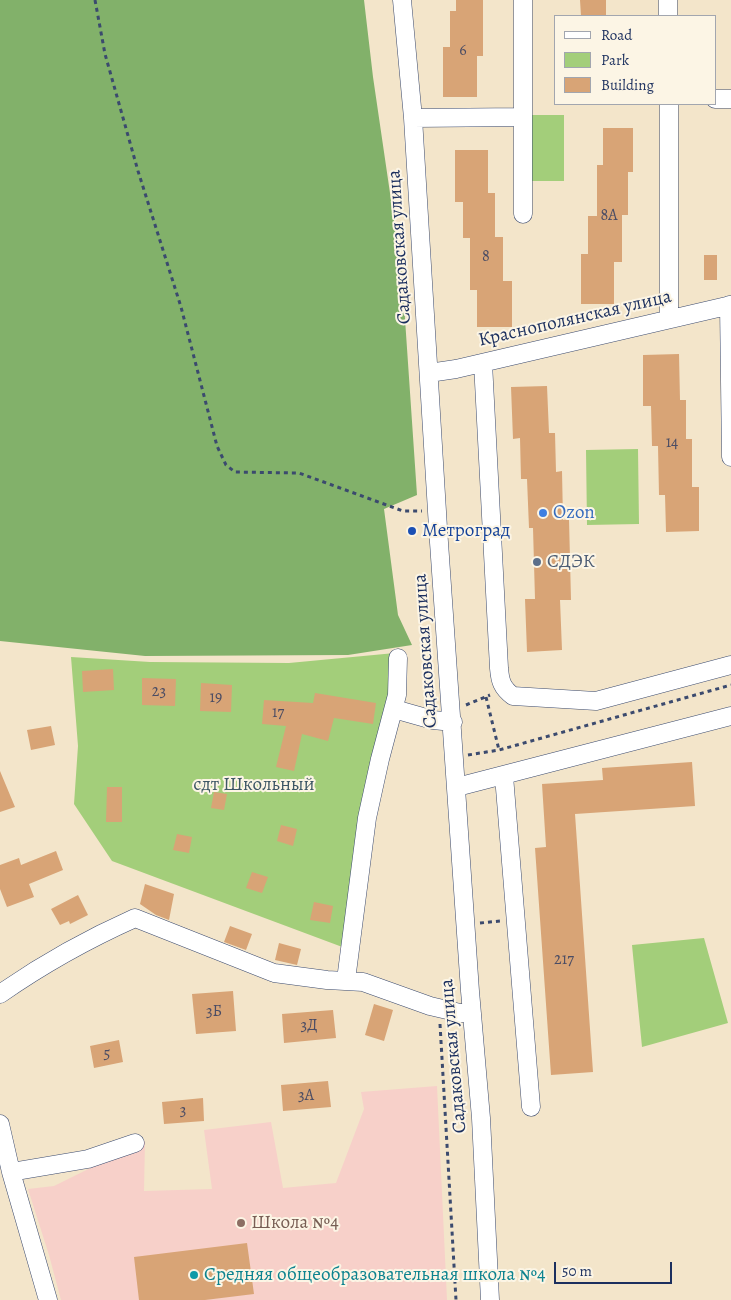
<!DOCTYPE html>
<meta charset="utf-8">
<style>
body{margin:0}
#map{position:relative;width:731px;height:1300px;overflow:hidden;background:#f3e5ca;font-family:Alegreya,serif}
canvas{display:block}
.legend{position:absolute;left:554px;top:15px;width:162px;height:90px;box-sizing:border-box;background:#fcf5e5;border:1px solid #a2a6af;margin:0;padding:6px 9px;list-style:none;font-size:15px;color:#1b2f5e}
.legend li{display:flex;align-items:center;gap:10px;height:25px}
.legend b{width:25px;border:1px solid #a2a6af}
.scale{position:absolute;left:554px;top:1262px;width:118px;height:22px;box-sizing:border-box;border:2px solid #1b2f5e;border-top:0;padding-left:6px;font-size:15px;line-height:18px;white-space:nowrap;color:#1b2f5e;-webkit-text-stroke:4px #fcf5e5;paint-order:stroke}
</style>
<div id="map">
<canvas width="731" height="1300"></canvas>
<ul class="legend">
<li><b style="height:6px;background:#fff"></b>Road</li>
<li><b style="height:14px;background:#a3ce7a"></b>Park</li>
<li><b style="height:14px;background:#d8a476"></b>Building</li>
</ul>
<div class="scale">50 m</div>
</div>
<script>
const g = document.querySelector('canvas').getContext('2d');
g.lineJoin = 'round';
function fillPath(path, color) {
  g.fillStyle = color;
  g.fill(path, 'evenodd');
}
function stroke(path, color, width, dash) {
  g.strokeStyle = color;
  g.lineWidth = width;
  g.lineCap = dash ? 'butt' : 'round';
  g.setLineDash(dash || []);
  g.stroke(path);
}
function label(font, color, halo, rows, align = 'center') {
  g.font = font + ' Alegreya,serif';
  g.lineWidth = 4;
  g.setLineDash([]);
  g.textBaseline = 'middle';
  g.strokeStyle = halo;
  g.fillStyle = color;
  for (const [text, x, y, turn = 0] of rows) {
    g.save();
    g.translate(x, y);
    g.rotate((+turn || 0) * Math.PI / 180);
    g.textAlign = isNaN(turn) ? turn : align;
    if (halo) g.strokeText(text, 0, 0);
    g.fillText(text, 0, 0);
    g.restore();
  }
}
const built = new Path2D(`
 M437 1086 447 1300H61L49 1255 28 1189 54 1186 145 1141 144 1191 212 1189 204 1130 271 1122 283 1188 336 1183 364 1109 361 1092Z`);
const green = new Path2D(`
 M531 115H564V181H531Z
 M638 449 639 524 587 525 586 450Z
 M395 653 353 951 112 861 74 804 78 746 71 657 150 662 289 663Z
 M704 938 728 1023 642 1047 632 945Z`);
const forest = new Path2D(`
 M0 0H364L373 77 402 275 417 495 384 509 398 615 412 645 348 655 145 656 0 641Z`);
const building = new Path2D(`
 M456 0H483V56H477V97H443V47H450V11H456Z
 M580 0H606V16H581Z
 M603 128H633V172H628V215H622V262H614V304H581V254H588V216H597V165H603Z
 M455 150H488V193H495V237H503V281H512V327H477V290H470V238H463V202H455Z
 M704 255H717V280H704Z
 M679 354 680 400H686V439H692V487H699V531L666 532 665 495H659L658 446H652L651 406H643V355Z
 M547 386 549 433H555L556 472 562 471 563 520 569 519 571 600H560L562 650 527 652 525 599H535L533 528H529L527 479H521L520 438 513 439 511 387Z
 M113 669 114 690 83 692 82 671Z
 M142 678 176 679 175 706 142 705Z
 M201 683 232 685 231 712 200 711Z
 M315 693 376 703 373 724 334 718 328 741 302 734 294 771 276 767 286 726 262 724 264 700 313 703Z
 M51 726 55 745 31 750 27 730Z
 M692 762 695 806 575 814 593 1072 551 1075 535 848 546 847 542 784 603 780 602 768Z
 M0 771 15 807 0 812Z
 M107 787H122V822H106Z
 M214 792 227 794 224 810 211 808Z
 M281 825 297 829 293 846 277 841Z
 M177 834 192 837 189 853 173 850Z
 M56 851 63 870 29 884 34 897 7 907 0 889V865L19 858 21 865Z
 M252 872 268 877 262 893 246 888Z
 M145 884 174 894 169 920 156 915 140 904Z
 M78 895 88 915 70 924 69 921 60 925 51 909Z
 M314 902 333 906 330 923 310 920Z
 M230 926 252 934 246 950 224 942Z
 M279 943 301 949 297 965 275 960Z
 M233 991 236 1031 196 1034 192 994Z
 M374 1004 393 1010 384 1041 365 1035Z
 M333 1010 336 1038 284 1043 282 1014Z
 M119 1040 123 1062 94 1068 90 1046Z
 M328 1081 331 1107 283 1111 281 1085Z
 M203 1098 204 1121 164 1124 162 1102Z
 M247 1243 254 1294 205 1300H139L134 1257Z`);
const path = new Path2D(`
 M95 0 105 54 138 171 181 307 217 446 226 465 235 472 299 473 403 511H422
 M486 697 499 750
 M466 705 490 695
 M468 755 499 750 731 685
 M480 923 501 921
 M440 1024 456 1300`);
const minor = new Path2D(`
 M402 0 413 118 438 528 470 991 481 1118 490 1300
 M523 0V214
 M668 0V16
 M715 99H731
 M669 104V319
 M413 118 523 117
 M729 305 731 457
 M483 363 499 668C500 681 502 688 513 696L596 701 731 665
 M429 373 456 369 731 305
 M394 709 433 720 453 722
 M504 776 531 1107
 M457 787 731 716
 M346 980 367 818 380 759 397 695 398 658
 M0 994C43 964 88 939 135 918L274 973 327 980 363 982 430 1006 460 1013H472
 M0 1124 11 1172
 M48 1300 11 1172 88 1159 135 1143`);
const markers = [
 [543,513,5,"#3f7fe0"],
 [412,531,5,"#1a4fb4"],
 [537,562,5,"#5c6f8a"],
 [241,1223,5,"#8d6e63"],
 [194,1275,5,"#0f9aa8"]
];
const numberNames = [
 ["6",463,51],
 ["8А",609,216],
 ["8",486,257],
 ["14",672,443],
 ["23",159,692],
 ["19",216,698],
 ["17",278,713],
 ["217",564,960],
 ["3Б",214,1012],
 ["3Д",309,1026],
 ["5",107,1054],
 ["3А",306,1096],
 ["3",183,1111]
];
const streetNames = [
 ["Садаковская улица",400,247,-94],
 ["Краснополянская улица",575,319,-13],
 ["Садаковская улица",426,651,-94],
 ["Садаковская улица",454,1056,-95]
];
const shopNames = [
 ["Ozon",553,513]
];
const transitNames = [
 ["Метроград",422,531]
];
const serviceNames = [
 ["СДЭК",547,562]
];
const parkNames = [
 ["сдт Школьный",254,785]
];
const educationNames = [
 ["Школа №4",251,1223]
];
const cultureNames = [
 ["Средняя общеобразовательная школа №4",204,1275]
];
fillPath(built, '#f7d0c9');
fillPath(green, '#a3ce7a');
fillPath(forest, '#82b16a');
fillPath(building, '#d8a476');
stroke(minor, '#3b4a6e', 19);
stroke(path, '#3b4a6e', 3, [4, 4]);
stroke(minor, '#fff', 18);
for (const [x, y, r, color] of markers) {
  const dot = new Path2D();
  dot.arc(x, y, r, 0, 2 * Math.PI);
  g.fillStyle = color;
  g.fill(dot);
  stroke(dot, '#fcf5e5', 2);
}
label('16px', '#4a4c64', null, numberNames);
label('19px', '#1b2f5e', '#fcf5e5', streetNames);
label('19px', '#366cbe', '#fcf5e5', shopNames, 'left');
label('19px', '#164399', '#fcf5e5', transitNames, 'left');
label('19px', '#4e5e75', '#fcf5e5', serviceNames, 'left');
label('19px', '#3d5765', '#fcf5e5', parkNames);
label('19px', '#785e54', '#fcf5e5', educationNames, 'left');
label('19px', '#0d838f', '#fcf5e5', cultureNames, 'left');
</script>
